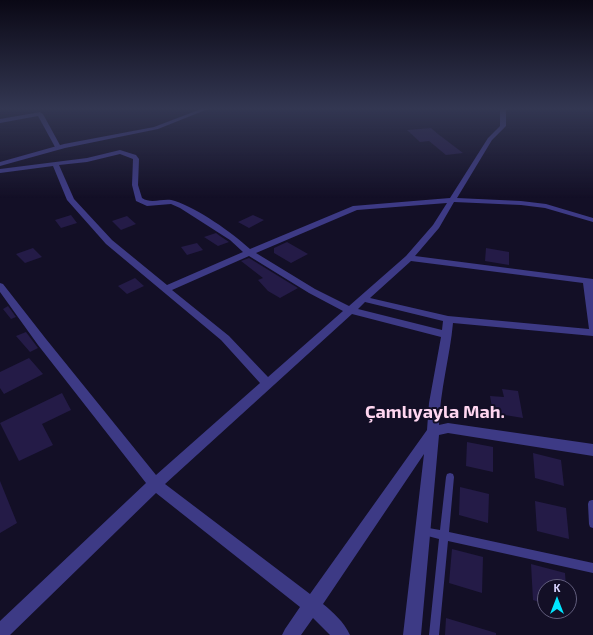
<!DOCTYPE html>
<meta charset="utf-8">
<style>
body{margin:0}
#map{position:relative;width:593px;height:635px;overflow:hidden;background:#130f26;font-family:"Exo 2",sans-serif}
canvas{display:block}
.north{position:absolute;left:537px;top:579px;width:40px;height:40px;box-sizing:border-box;background:#130f26;border:1px solid #625e7d;border-radius:50%;rotate:0deg;font-size:11px;font-weight:700;line-height:16px;text-align:center;color:#d9d4ff}
.north::after{content:'';display:block;margin:auto;width:14px;height:18px;background:#00e5ff;clip-path:polygon(50% 0,100% 100%,50% 72%,0 100%)}
</style>
<div id="map">
<canvas width="593" height="635"></canvas>
<div class="north">K</div>
</div>
<script>
const g = document.querySelector('canvas').getContext('2d');
g.lineJoin = 'round';
function fillPath(path, color) {
  g.fillStyle = color;
  g.fill(path, 'evenodd');
}
function label(font, color, halo, rows, align = 'center') {
  g.font = font + ' "Exo 2",sans-serif';
  g.lineWidth = 4;
  g.setLineDash([]);
  g.textBaseline = 'middle';
  g.strokeStyle = halo;
  g.fillStyle = color;
  for (const [text, x, y, turn = 0] of rows) {
    g.save();
    g.translate(x, y);
    g.rotate((+turn || 0) * Math.PI / 180);
    g.textAlign = isNaN(turn) ? turn : align;
    if (halo) g.strokeText(text, 0, 0);
    g.fillText(text, 0, 0);
    g.restore();
  }
}
const building = new Path2D(`
 M431 128 438 134 463 153 446 155 429 141 420 142 407 130Z
 M71 215 77 223 61 228 55 220Z
 M253 215 264 220 249 228 238 222Z
 M127 216 136 224 121 230 112 221Z
 M216 233 220 236 229 242 218 246 204 237Z
 M287 242 308 254 291 263 274 253V248Z
 M197 243 203 250 187 255 181 247Z
 M33 248 42 257 25 263 16 254Z
 M486 248 509 252V265L485 261Z
 M249 258 288 282 298 288 280 298 268 291 258 280 263 278 241 261Z
 M135 278 144 286 127 294 118 286Z
 M8 306 16 317 11 319 3 309Z
 M26 332 38 348 30 352 16 336Z
 M29 358 43 374 4 394 0 388V372Z
 M502 389 518 391 523 418 493 413 490 396 504 397Z
 M62 393 71 410 42 424 53 445 19 461 0 423Z
 M467 442 493 447V472L466 466Z
 M533 453 561 460 564 486 535 478Z
 M0 481 17 523 0 533Z
 M460 487 489 494 488 523 459 515Z
 M535 501 566 508 569 539 537 531Z
 M452 549 483 557 482 593 449 583Z
 M531 564 565 573 566 587H545V604L533 600Z
 M446 618 496 633V635H445Z`);
const service = new Path2D(`
 M450 473 453 474 454 477 449 532 593 563V573L448 541 439 635H429L439 539 420 534 419 531 420 528 423 527 440 530 446 477 447 474Z
 M592 500H593V528L590 527 589 524 588 504 589 501Z`);
const minor = new Path2D(`
 M500 109H506V126L492 140 457 198 521 201 546 204 593 218V222L545 208 521 205 454 202 439 228 415 256 593 279V336L453 323C450 356 440 390 439 425L448 423 593 444V456L448 433 439 435 421 635H403L424 454 323 604C333 612 344 622 350 635H330L313 618 301 635H282L285 629 300 607 156 493 10 635H0V621L146 483 38 345 0 292V283L3 284 46 339 156 475 260 383 221 340 106 244 67 200 53 166 0 173V169L87 158 120 150 136 155 139 159 138 185 142 198C152 205 164 197 175 201 197 208 233 233 250 249L353 206 450 198 488 138 500 126ZM120 154 133 159 132 185 136 201 147 206 171 204 180 208 230 240 243 252 167 285 112 240 74 199 59 165 87 162ZM447 203 433 225 406 256 349 306 315 289 256 253 357 210ZM249 256 309 293 343 311 268 377 229 336 172 290ZM411 261 583 283 589 329 448 316 370 298ZM365 302 443 321 442 330 358 309ZM352 314 441 337 429 403 427 430 310 594 165 484Z
 M40 112 43 114 61 147 60 148 55 147 38 116 0 123V119Z`);
const tertiary = new Path2D(`
 M201 109H208L158 129 65 148 0 166V162L64 144 154 127Z`);
const nearDistrictnames = [
 ["Çamlıyayla Mah.",435,412]
];
fillPath(building, '#241b47');
fillPath(service, '#3d3a85');
fillPath(minor, '#3d3a85');
fillPath(tertiary, '#3d3a85');
const sky = g.createLinearGradient(0, 0, 0, 198);
sky.addColorStop(0, '#0a0815');
sky.addColorStop(0.55, '#333752');
sky.addColorStop(1, '#33375200');
g.fillStyle = sky;
g.fillRect(0, 0, 593, 198);
label('bold 18px', '#ffd6f0', '#130f26', nearDistrictnames);
</script>
